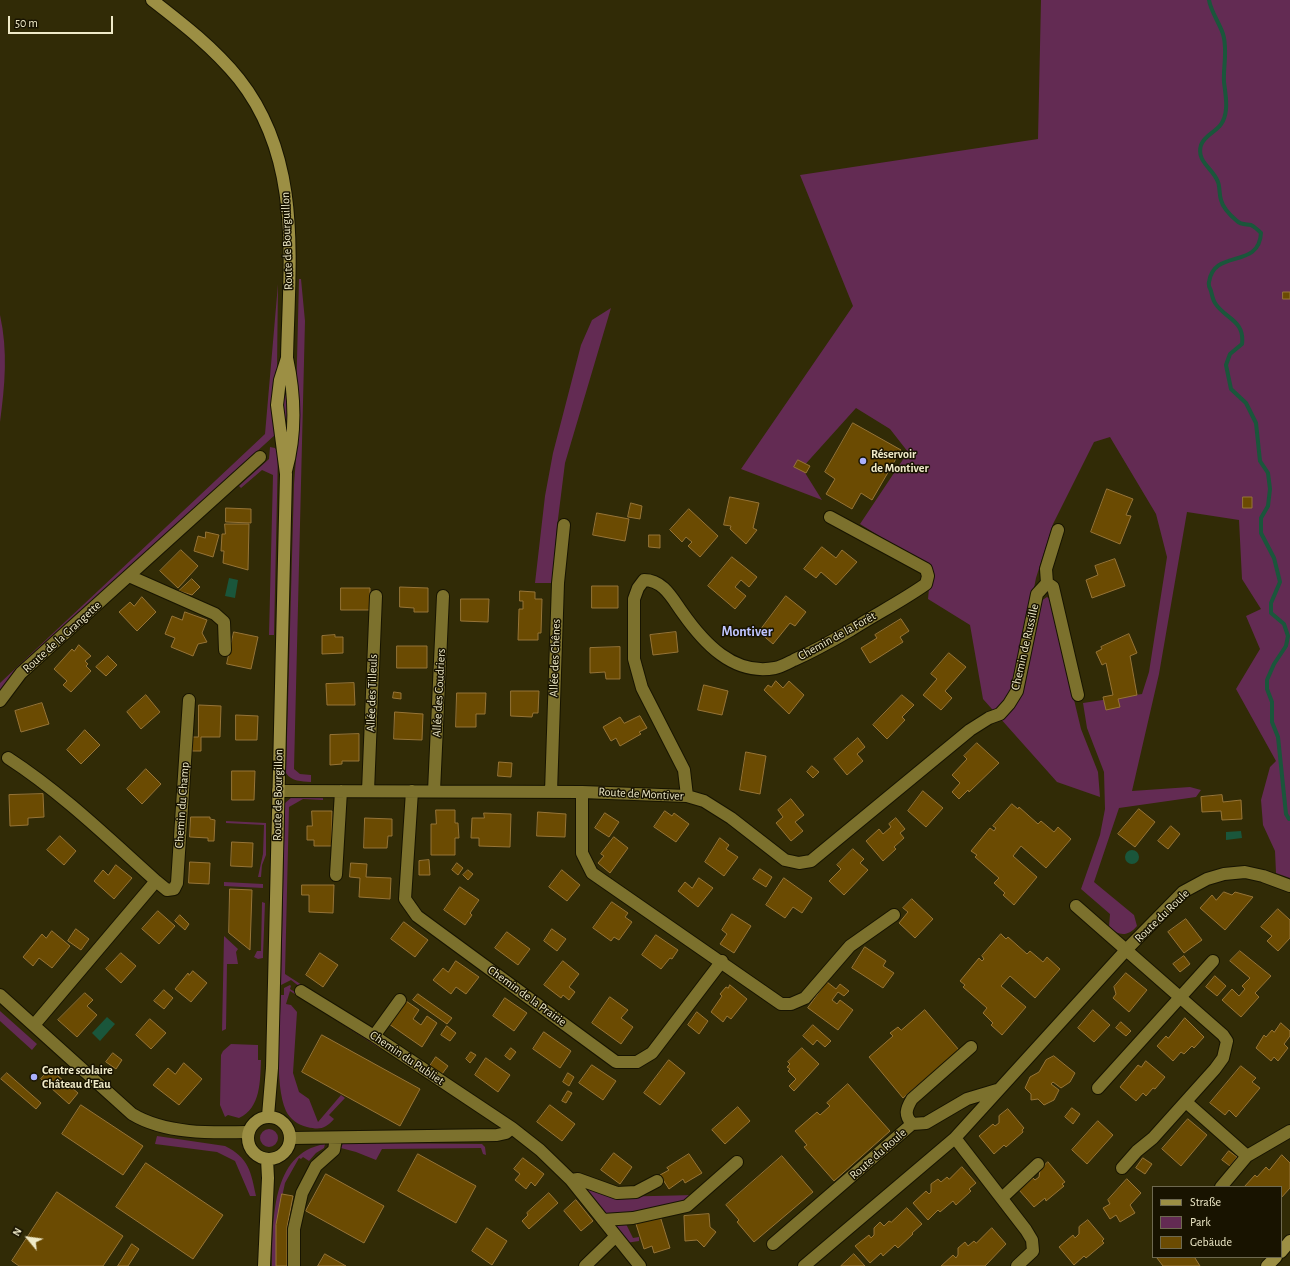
<!DOCTYPE html>
<meta charset="utf-8">
<style>
body{margin:0}
#map{position:relative;width:1290px;height:1266px;overflow:hidden;background:#312b06;font-family:"Alegreya Sans",sans-serif}
canvas{display:block}
.legend{position:absolute;left:1152px;top:1186px;width:130px;height:72px;box-sizing:border-box;background:#181300;border:1px solid #6e6950;margin:0;padding:5px 7px;list-style:none;font-size:12px;color:#efeac8}
.legend li{display:flex;align-items:center;gap:8px;height:20px}
.legend b{width:20px;border:1px solid #6e6950}
.north{position:absolute;left:8px;top:1218px;width:40px;height:40px;-webkit-text-stroke:3px #181300;paint-order:stroke;rotate:299deg;font-size:11px;font-weight:700;line-height:16px;text-align:center;color:#efeac8}
.north::after{content:'';display:block;margin:auto;width:14px;height:18px;background:#efeac8;clip-path:polygon(50% 0,100% 100%,50% 72%,0 100%)}
.scale{position:absolute;left:8px;top:16px;width:105px;height:18px;box-sizing:border-box;border:2px solid #efeac8;border-top:0;padding-left:5px;font-size:12px;line-height:14px;white-space:nowrap;color:#efeac8;-webkit-text-stroke:3px #181300;paint-order:stroke}
</style>
<div id="map">
<canvas width="1290" height="1266"></canvas>
<ul class="legend">
<li><b style="height:5px;background:#9c8f44"></b>Straße</li>
<li><b style="height:11px;background:#632b53"></b>Park</li>
<li><b style="height:11px;background:#6b4b02"></b>Gebäude</li>
</ul>
<div class="north">N</div>
<div class="scale">50 m</div>
</div>
<script>
const g = document.querySelector('canvas').getContext('2d');
g.lineJoin = 'round';
function fillPath(path, color) {
  g.fillStyle = color;
  g.fill(path, 'evenodd');
}
function stroke(path, color, width, dash) {
  g.strokeStyle = color;
  g.lineWidth = width;
  g.lineCap = dash ? 'butt' : 'round';
  g.setLineDash(dash || []);
  g.stroke(path);
}
function label(font, color, halo, rows, align = 'center') {
  g.font = font + ' "Alegreya Sans",sans-serif';
  g.lineWidth = 3;
  g.setLineDash([]);
  g.textBaseline = 'middle';
  g.strokeStyle = halo;
  g.fillStyle = color;
  for (const [text, x, y, turn = 0] of rows) {
    g.save();
    g.translate(x, y);
    g.rotate((+turn || 0) * Math.PI / 180);
    g.textAlign = isNaN(turn) ? turn : align;
    if (halo) g.strokeText(text, 0, 0);
    g.fillText(text, 0, 0);
    g.restore();
  }
}
const green = new Path2D(`
 M1041 0H1290V878L1276 873 1275 851 1263 825 1261 800 1270 767 1276 761 1236 689 1260 649 1246 616 1261 609 1242 579 1239 520 1187 512 1159 674 1132 791 1190 787 1201 790 1196 797 1119 808 1094 882 1134 915 1137 926C1129 936 1119 937 1109 927L1110 914 1081 889 1100 835 1105 809 1104 772 1087 728 1083 703 1142 694 1149 672 1167 557 1156 514 1110 437 1094 442 1053 524 1036 578 1030 608 1047 597 1050 599 1081 729 1098 772 1100 797 1057 782 983 699 970 625 928 599 931 568 860 524 908 452 890 429 856 408 802 468 822 500 741 469 853 306 800 175 1038 139Z
 M299 279H301L305 321 294 769 300 774 311 775V782C301 781 292 782 286 773L294 484 298 433 296 401Z
 M278 284 277 369 275 373 276 375V434L16 671 0 691V683L265 434Z
 M611 308 565 463 557 527 552 583H535L545 496 553 453 581 345 592 320Z
 M0 315C8 351 5 385 0 422Z
 M284 389H286L289 430H284L281 405Z
 M270 447 275 448 278 452 274 635H269L273 475 262 470 241 488 239 486 269 459Z
 M323 796V800L303 799 289 807 285 974 302 985 300 987 291 980 281 985 285 803 292 797Z
 M226 821 266 823V855L262 865 261 877H258L263 854 264 825 226 823Z
 M224 882 263 884V888L224 886Z
 M262 902 265 903 263 955V958L258 959 254 957 257 951H261Z
 M224 936 238 949 236 952 238 964H227L226 1029 222 1031Z
 M290 985 291 986 290 989 380 1045 381 1049 290 991 286 1004 291 1005 297 1012 293 1073 299 1092 309 1099 318 1122 341 1095 345 1098 329 1115 334 1119C325 1129 320 1130 307 1127 298 1125 290 1119 286 1111 274 1084 280 1025 281 995H284V988Z
 M0 1011 37 1044 32 1050 0 1021Z
 M231 1044 258 1045V1060H261C260 1081 261 1108 239 1118L228 1115 225 1117 220 1105 221 1055 223 1051Z
 M260 1138a9 9 0 1 1 18 0a9 9 0 1 1-18 0Z
 M157 1136 225 1146C249 1158 251 1172 256 1196H250L235 1161 217 1152 155 1144Z
 M344 1141 354 1143 482 1144 485 1147 486 1155 483 1154 481 1148 382 1149 376 1160 356 1152 341 1148Z
 M325 1144 324 1148 316 1153 309 1161 303 1157 301 1159 299 1158 285 1183 276 1225V1266H272C273 1223 270 1153 325 1144Z
 M579 1182 612 1197 695 1195C671 1212 637 1211 608 1215L602 1212Z
 M625 1222 633 1238 639 1237V1241L626 1243 612 1226Z`);
const water = new Path2D(`
 M229 578 238 580 235 598 225 596Z
 M1241 831 1242 838 1226 840V832Z
 M1125 857a7 7 0 1 1 14 0a7 7 0 1 1-14 0Z
 M107 1017 115 1024 100 1041 92 1033Z`);
const stream = new Path2D(`
 M1209 0C1211 12 1219 22 1223 34 1228 50 1223 66 1224 82 1225 91 1227 101 1226 109 1224 133 1207 130 1201 145 1196 162 1213 168 1218 182 1220 187 1219 194 1221 200 1223 208 1231 216 1237 221 1241 225 1246 224 1251 225 1255 227 1258 230 1261 233 1259 270 1214 248 1209 282 1208 286 1210 288 1211 291 1212 295 1213 300 1215 303 1225 319 1245 320 1242 344L1230 354 1226 365 1231 389 1246 403 1256 423 1260 461 1268 473 1270 489 1268 506 1261 518V533L1274 558 1280 582 1271 603V613L1284 624 1288 636 1286 646 1274 664 1267 680V689L1272 702V722L1278 737 1286 814 1289 819`);
const building = new Path2D(`
 M1283 292H1290V299H1283Z
 M853 423 901 450 872 500 861 493 852 509 826 494 835 479 825 472Z
 M798 460 810 466 806 473 794 467Z
 M1107 489 1133 499 1126 515 1131 516 1120 544 1091 532Z
 M730 497 759 503 753 528 757 530 746 544 730 529 731 526 724 525Z
 M1243 497H1252V508H1243Z
 M631 503 642 506 640 519 628 517Z
 M226 508 251 509V523L226 522Z
 M689 509 718 536 700 557 688 546 692 542 686 537 682 542 670 530Z
 M597 513 629 519 625 541 593 535Z
 M225 524H249L248 570 223 563 224 551H221L222 534H225Z
 M206 532 219 535 213 557 194 551 198 536 205 538Z
 M649 535H660V548L649 547Z
 M822 547 836 558 842 550 857 562 836 585 821 572 816 578 804 569Z
 M181 550 198 566 178 588 160 571Z
 M732 557 757 577 749 587 741 580 735 587 746 596 735 609 708 586Z
 M1115 559 1125 586 1092 598 1086 580 1098 575 1095 566Z
 M192 579 200 587 192 595 179 591Z
 M592 586H618V608H592Z
 M400 587 428 588V612H414V608L400 607Z
 M341 588H370V610H341Z
 M520 591 535 592V599H542L541 633H538V640H518L519 609H523V601H520Z
 M786 596 806 612 795 626 790 623 773 644 759 632Z
 M142 597 156 612 137 631 119 612 130 602 134 606Z
 M461 599H489L488 622 461 621Z
 M185 612 207 620 202 633 207 642 198 644 193 656 171 647 175 638 165 634 172 616 182 620Z
 M901 619 909 631 900 637 903 642 870 663 861 648 877 638 875 635Z
 M234 632 258 637 251 669 227 664Z
 M676 632 678 652 653 655 650 635Z
 M1129 634 1137 653 1130 656 1137 695 1118 699 1120 707 1106 710 1103 697 1113 695 1106 663 1102 665 1096 652 1102 649 1101 647Z
 M335 635V637H343V653L322 654V636Z
 M79 645 91 656 85 661 88 664 86 666 91 671 71 692 63 685 67 681 54 669 72 649 74 651Z
 M397 646H427V668H397Z
 M620 647V679H606L605 672 590 673V648Z
 M949 653 966 667 945 691 952 698 941 710 923 695 937 679 931 674Z
 M108 656 117 665 106 676 96 667Z
 M776 681 783 688 789 681 804 695 789 714 764 690 768 685 771 687Z
 M354 683 355 705H327L326 684Z
 M704 685 728 691 722 715 698 710Z
 M511 691H539L538 713H533L532 717 511 716Z
 M394 692 401 693V699L393 698Z
 M457 693H486L485 714H476V727H456Z
 M146 695 160 712 141 729 127 712Z
 M902 695 914 705 902 717 905 720 887 739 873 725Z
 M42 703 49 724 21 732 15 711Z
 M199 705 221 706 220 737H201V751H192V737H198Z
 M395 712 423 714 422 740 394 739Z
 M236 715 258 716 257 740H236Z
 M640 716 647 728 639 732 641 734 620 746 616 738 611 741 603 727 620 717 624 723Z
 M85 730 100 745 81 764 67 750Z
 M359 734V761H342V764L330 765V735Z
 M858 738 865 747 857 754 863 761 847 775 834 759Z
 M977 743 999 763 969 792 968 790 959 799 952 792 960 783 952 775 967 759 964 756Z
 M746 752 766 756 760 794 740 790Z
 M499 762 512 763 511 777 498 776Z
 M812 766 819 772 813 778 807 772Z
 M146 769 161 784 142 804 127 789Z
 M232 771H255L254 800H232Z
 M923 791 943 808 926 827 908 811Z
 M43 794 44 817 28 818V825L10 826 9 795Z
 M1222 795 1223 802 1241 800 1242 819 1222 820 1221 811 1202 812 1201 797Z
 M791 799 804 815 795 822 803 831 791 841 776 823 783 817 778 810Z
 M1012 804 1018 809 1019 807 1038 824 1041 821 1054 832 1058 827 1071 839 1046 868 1021 846 1013 856 1037 877 1014 905 1003 895 1005 893 994 883 999 878 975 857 977 855 971 851 990 828 994 831 996 828 993 826Z
 M1139 809 1155 822 1135 847 1118 834Z
 M436 810H455V823H458L459 838H455V855H431V824H436Z
 M312 811H332V846H314V840H307V826H312Z
 M665 811 672 816 674 813 689 824 676 842 654 827Z
 M538 812 566 814 565 837 537 836Z
 M484 813 511 814 510 847 479 846V838H471L472 818H484Z
 M605 813 619 822 609 837 595 828Z
 M191 817H210V819L215 820 214 841H208V838L190 837Z
 M365 818 392 819V836H388L387 848H364Z
 M896 818 905 829 900 833 904 838 894 847 896 849 883 861 866 841 879 829 883 834 891 827 889 824Z
 M1171 826 1180 834 1168 849 1158 841Z
 M60 836 76 851 64 865 47 850Z
 M614 837 628 848 610 873 598 863 604 856 601 854Z
 M720 838 729 845 726 849 738 857 724 876 705 862Z
 M232 842 253 843 252 867 231 866Z
 M853 849 864 859 860 863 868 870 844 895 829 881 841 869 837 865Z
 M429 860 430 875H419V861Z
 M190 862 210 863 209 884 189 883Z
 M351 863 367 864 366 877 391 878 390 899 359 897 360 878 350 877Z
 M457 863 463 868 458 875 452 870Z
 M116 865 132 878 114 899 94 881 103 870 108 875Z
 M760 869 772 877 766 887 753 879Z
 M468 870 473 874 468 880 463 875Z
 M562 870 580 885 567 901 549 887Z
 M699 878 713 888 698 907 678 891 685 882 692 888Z
 M784 878 812 898 802 913 793 907 785 918 766 905Z
 M302 885H334L333 913 309 912V895H302Z
 M460 887 479 900 470 913 472 915 465 925 444 910Z
 M230 889 252 890 250 950 229 933Z
 M1224 892 1232 895 1235 892 1253 897 1225 930 1200 908 1212 895 1216 900Z
 M912 899 933 919 915 938 899 923 908 912 903 908Z
 M612 902 628 913 625 917 632 922 619 940 614 937 611 941 593 928Z
 M1278 909 1290 920V938L1278 951 1267 941 1272 936 1261 927Z
 M158 911 175 926 159 944 142 929Z
 M732 914 751 926 734 953 720 944 727 934 722 930Z
 M180 915 189 924 185 930 175 921Z
 M1186 919 1202 940 1184 953 1168 932Z
 M404 922 428 940 415 957 391 939Z
 M76 929 89 939 81 950 68 941Z
 M552 929 566 939 557 951 544 941Z
 M52 931 70 946 52 968 39 958 33 966 23 957 42 934 46 938Z
 M507 932 530 949 518 965 495 948Z
 M1001 934 1006 939 1008 937 1027 954 1030 951 1043 962 1047 957 1060 969 1035 998 1010 976 1001 986 1026 1007 1002 1035 991 1025 993 1023 983 1013 987 1008 963 987 965 985 960 981 979 958 982 961 984 959 982 956Z
 M656 935 678 950 672 959 670 958 661 969 642 955Z
 M865 947 886 961 883 966 894 973 883 988 852 968Z
 M1240 951 1271 976 1255 993 1259 997 1241 1017 1222 1000 1232 989 1239 996 1245 989 1242 986 1250 978 1230 961Z
 M121 953 136 966 121 983 106 969Z
 M320 953 338 965 323 987 306 975Z
 M1184 956 1190 964 1180 972 1173 964Z
 M456 961 479 977 466 994 456 987 451 994 433 980 443 968 448 972Z
 M563 961 579 974 569 987 575 992 569 1000 563 995 561 998 544 985Z
 M193 971 207 983 191 1002 175 989 188 973 189 975Z
 M1126 973 1147 990 1129 1012 1113 998 1116 994 1114 987Z
 M1215 976 1226 986 1217 996 1206 987Z
 M827 982 836 989 840 984 849 991 844 996 838 992 832 1000 837 1004 840 1000 853 1010 838 1030 808 1008Z
 M730 985 747 999 731 1019 727 1016 723 1022 711 1012 722 996 720 994 726 987 728 988Z
 M164 990 173 998 164 1009 154 1001Z
 M85 993 93 1000 87 1006 97 1015 77 1037 58 1020Z
 M418 994 452 1018 447 1024 413 1000Z
 M610 997 628 1010 621 1018 633 1027 621 1044 592 1023Z
 M505 998 527 1013 514 1031 493 1016Z
 M406 1001 419 1010 413 1019 421 1025 427 1016 437 1023 422 1047 389 1024Z
 M925 1010 959 1050 903 1098 869 1057 893 1036 890 1033 898 1027 901 1030Z
 M1093 1010 1110 1025 1094 1042 1078 1028Z
 M697 1012 708 1021 699 1034 688 1025Z
 M1185 1018 1204 1037 1194 1048 1192 1046 1184 1054 1181 1052 1173 1061 1157 1046 1166 1036 1168 1038Z
 M150 1019 166 1033 151 1049 136 1035Z
 M1121 1022 1131 1031 1126 1036 1116 1028Z
 M1281 1023 1290 1031V1036L1284 1044 1288 1048 1278 1061 1274 1057 1271 1061 1256 1048 1264 1035 1266 1037 1272 1030 1274 1032Z
 M813 1025 831 1041 825 1047 817 1040 813 1045 803 1036Z
 M447 1026 456 1033 450 1041 441 1035Z
 M544 1032 571 1051 560 1068 533 1049Z
 M322 1035 420 1089 400 1126 302 1072Z
 M511 1048 516 1052 510 1060 505 1056Z
 M802 1048 819 1064 794 1091 789 1086 796 1079 788 1071 790 1069 787 1067 790 1064 788 1062Z
 M471 1052 476 1055 470 1063 466 1059Z
 M113 1053 122 1060 116 1069 106 1062Z
 M1054 1056 1075 1073 1070 1082 1061 1088 1053 1082 1051 1084 1059 1090 1054 1100 1044 1105 1038 1099 1031 1100V1094L1025 1088 1030 1077 1039 1072 1046 1060Z
 M436 1057 448 1066 442 1074 430 1066Z
 M486 1058 510 1075 498 1092 475 1075Z
 M669 1060 685 1073 660 1105 644 1093Z
 M1146 1061 1165 1077 1155 1089 1153 1088 1146 1096 1143 1093 1136 1101 1120 1087 1138 1065 1141 1067Z
 M184 1063 202 1079 179 1105 153 1085 168 1068 175 1074Z
 M592 1065 616 1081 603 1100 579 1083Z
 M1241 1066 1256 1078 1252 1082 1260 1088 1236 1117 1229 1110 1225 1115 1210 1103Z
 M50 1069 78 1093 69 1104 41 1079Z
 M7 1073 41 1103 36 1109 1 1079Z
 M568 1073 574 1077 569 1086 563 1082Z
 M848 1084 890 1131 834 1181 804 1147 807 1145 795 1131 817 1112 820 1115 830 1106 827 1103Z
 M568 1091 572 1093 566 1103 562 1101Z
 M81 1105 143 1146 123 1175 62 1134Z
 M550 1105 575 1124 562 1141 537 1122Z
 M738 1107 750 1121 725 1144 712 1130Z
 M1072 1108 1080 1114 1073 1124 1065 1117Z
 M1008 1109 1024 1128 1022 1130 1023 1132 1006 1147 1004 1145 994 1154 979 1136 993 1124 995 1126 999 1123V1116Z
 M1188 1119 1207 1135 1181 1166 1162 1149Z
 M1098 1121 1113 1135 1087 1164 1072 1150Z
 M1229 1151 1237 1157 1230 1166 1222 1160Z
 M614 1153 632 1167 620 1184 601 1170Z
 M418 1154 476 1186 456 1223 398 1191Z
 M689 1154 702 1173 685 1183 683 1179 669 1189 660 1175 669 1170 667 1168Z
 M1282 1155 1290 1163V1188L1281 1198V1187H1244L1255 1175 1257 1177 1266 1167 1269 1170Z
 M782 1156 813 1192 754 1242 737 1222 739 1220 726 1205Z
 M523 1158 544 1174 535 1186 531 1182 526 1189 515 1180 520 1174 514 1169Z
 M1143 1158 1152 1164 1145 1174 1136 1168Z
 M1048 1162 1065 1182 1062 1184 1064 1186 1046 1201 1045 1198 1034 1207 1019 1190 1033 1178 1035 1180 1039 1177 1040 1170Z
 M146 1163 223 1215 193 1259 116 1207Z
 M962 1167 976 1183 969 1189 971 1191 956 1205 953 1201 940 1212 938 1210 928 1220 913 1203 926 1191 929 1194 931 1192V1184L938 1179 941 1182 947 1177 949 1179Z
 M326 1174 384 1206 364 1243 306 1211Z
 M1127 1179 1141 1193 1130 1205 1135 1213 1120 1222 1116 1215 1110 1219 1103 1208 1110 1204 1108 1200Z
 M57 1192 123 1236 103 1266H19L12 1261Z
 M549 1193 558 1203 529 1229 522 1221 528 1215 527 1213Z
 M282 1194 293 1196 287 1227V1266H276V1225Z
 M576 1200 593 1221 581 1231 564 1211Z
 M907 1208 922 1224 912 1233 913 1234 898 1248 895 1245 883 1256 881 1253 870 1263 855 1246 869 1235 871 1238 874 1235V1228L880 1222 884 1226 889 1221 891 1222Z
 M709 1214 710 1227 716 1232 704 1247 697 1240 685 1241 684 1216Z
 M660 1216 670 1248 654 1253 652 1246 644 1249 636 1224Z
 M1088 1220 1104 1239 1102 1241 1104 1243 1086 1258 1084 1256 1074 1265 1059 1247 1073 1235 1075 1238 1079 1234V1227Z
 M487 1228 507 1241 492 1265 472 1251Z
 M992 1228 1006 1244 985 1266H941L953 1255 956 1258 958 1255V1248L965 1242 968 1246 974 1241 976 1243Z
 M132 1244 139 1249 128 1266H118Z
 M325 1254 346 1266H318Z
 M854 1254 865 1266H841Z
 M1159 1257H1196L1195 1258 1200 1266H1163L1157 1258Z`);
const minor = new Path2D(`
 M129 576 215 614 224 622 225 650
 M1047 583 1053 587 1078 695
 M0 701 21 673 260 457
 M8 758C62 793 108 838 156 881L34 1025
 M278 791 582 792 687 796 704 801 731 818 785 860 799 863 811 861 970 730 989 718 1000 714 1009 704 1017 691 1037 594 1047 583 1046 569 1058 530
 M368 791 376 596
 M412 791 405 899 417 916 616 1062H637L652 1053 722 961
 M434 791 443 596
 M551 792 558 583 564 525
 M582 792V853L592 873 781 1004H791L805 998 850 946 894 915
 M687 796 684 770 642 688 634 659V599L638 588 644 580C663 580 672 598 682 612 703 642 733 676 775 668 781 667 788 663 794 660 814 651 832 641 851 630 876 614 902 601 926 584L928 576 926 569 830 517
 M336 875 341 791
 M156 881 167 890 174 889 177 883 189 700
 M1076 906 1223 1035 1227 1041 1223 1058 1215 1069 1153 1138 1137 1151 1122 1168
 M301 991 374 1036 512 1128 540 1150 571 1180 640 1266
 M0 995 132 1114C165 1134 211 1133 248 1132
 M374 1036 400 1000
 M1098 1088 1213 961
 M1186 1102 1247 1156 1221 1187
 M912 1124C904 1115 906 1109 912 1099L971 1047
 M291 1138 497 1135 506 1133 512 1128
 M955 1138 1026 1230 1032 1240 1033 1251 1017 1266
 M1247 1156 1290 1131
 M571 1180 578 1179 617 1193 636 1192 657 1181
 M1002 1198 1038 1164
 M603 1220 633 1218 687 1206 737 1162
 M773 1244 912 1124 926 1123 967 1099 997 1090
 M294 1266V1229L302 1193 316 1166 334 1150 336 1138
 M585 1266 615 1237
 M804 1266 955 1138 1127 949 1183 892 1207 879 1224 874 1245 872 1263 876 1290 886`);
const major = new Path2D(`
 M152 0C183 24 214 48 239 79 303 160 289 261 287 358 295 395 296 435 286 471
 M268 1116 272 1068 286 474 277 405 280 380 287 358
 M248 1138a21 21 0 1 1 42 0a21 21 0 1 1-42 0Z
 M1281 1252 1290 1241
 M264 1266 268 1178 267 1159
 M1267 1266 1276 1257`);
const markers = [
 [863,461,4,"#aab0fc"],
 [34,1077,4,"#aab0fc"]
];
const streetNames = [
 ["Route de Bourguillon",287,241,-92],
 ["Chemin de la Forêt",837,636,-29],
 ["Route de la Grangette",62,637,-42],
 ["Chemin de Russille",1025,647,-77],
 ["Allée des Chênes",555,658,-88],
 ["Allée des Tilleuls",372,693,-88],
 ["Allée des Coudriers",439,693,-87],
 ["Route de Montiver",641,794,3],
 ["Route de Bourgillon",278,795,-89],
 ["Chemin du Champ",182,805,-86],
 ["Route du Roule",1162,916,-44],
 ["Chemin de la Prairie",527,996,36],
 ["Chemin du Publiet",407,1058,34],
 ["Route du Roule",878,1154,-41]
];
const poiNames = [
 ["Réservoir",871,454],
 ["de Montiver",871,468],
 ["Centre scolaire",42,1070],
 ["Château d'Eau",42,1084]
];
const quarterNames = [
 ["Montiver",747,632]
];
fillPath(green, '#632b53');
fillPath(water, '#1a563b');
stroke(stream, '#1a563b', 4);
fillPath(building, '#6b4b02');
stroke(building, '#967437', 1);
stroke(minor, '#171401', 14);
stroke(major, '#171401', 14);
stroke(minor, '#7c712d', 12);
stroke(major, '#9c8f44', 12);
for (const [x, y, r, color] of markers) {
  const dot = new Path2D();
  dot.arc(x, y, r, 0, 2 * Math.PI);
  g.fillStyle = color;
  g.fill(dot);
  stroke(dot, '#181300', 1.5);
}
label('12px', '#efeac8', '#181300', streetNames);
label('bold 12px', '#efeac8', '#181300', poiNames, 'left');
label('bold 14px', '#bec4fd', '#181300', quarterNames);
</script>
